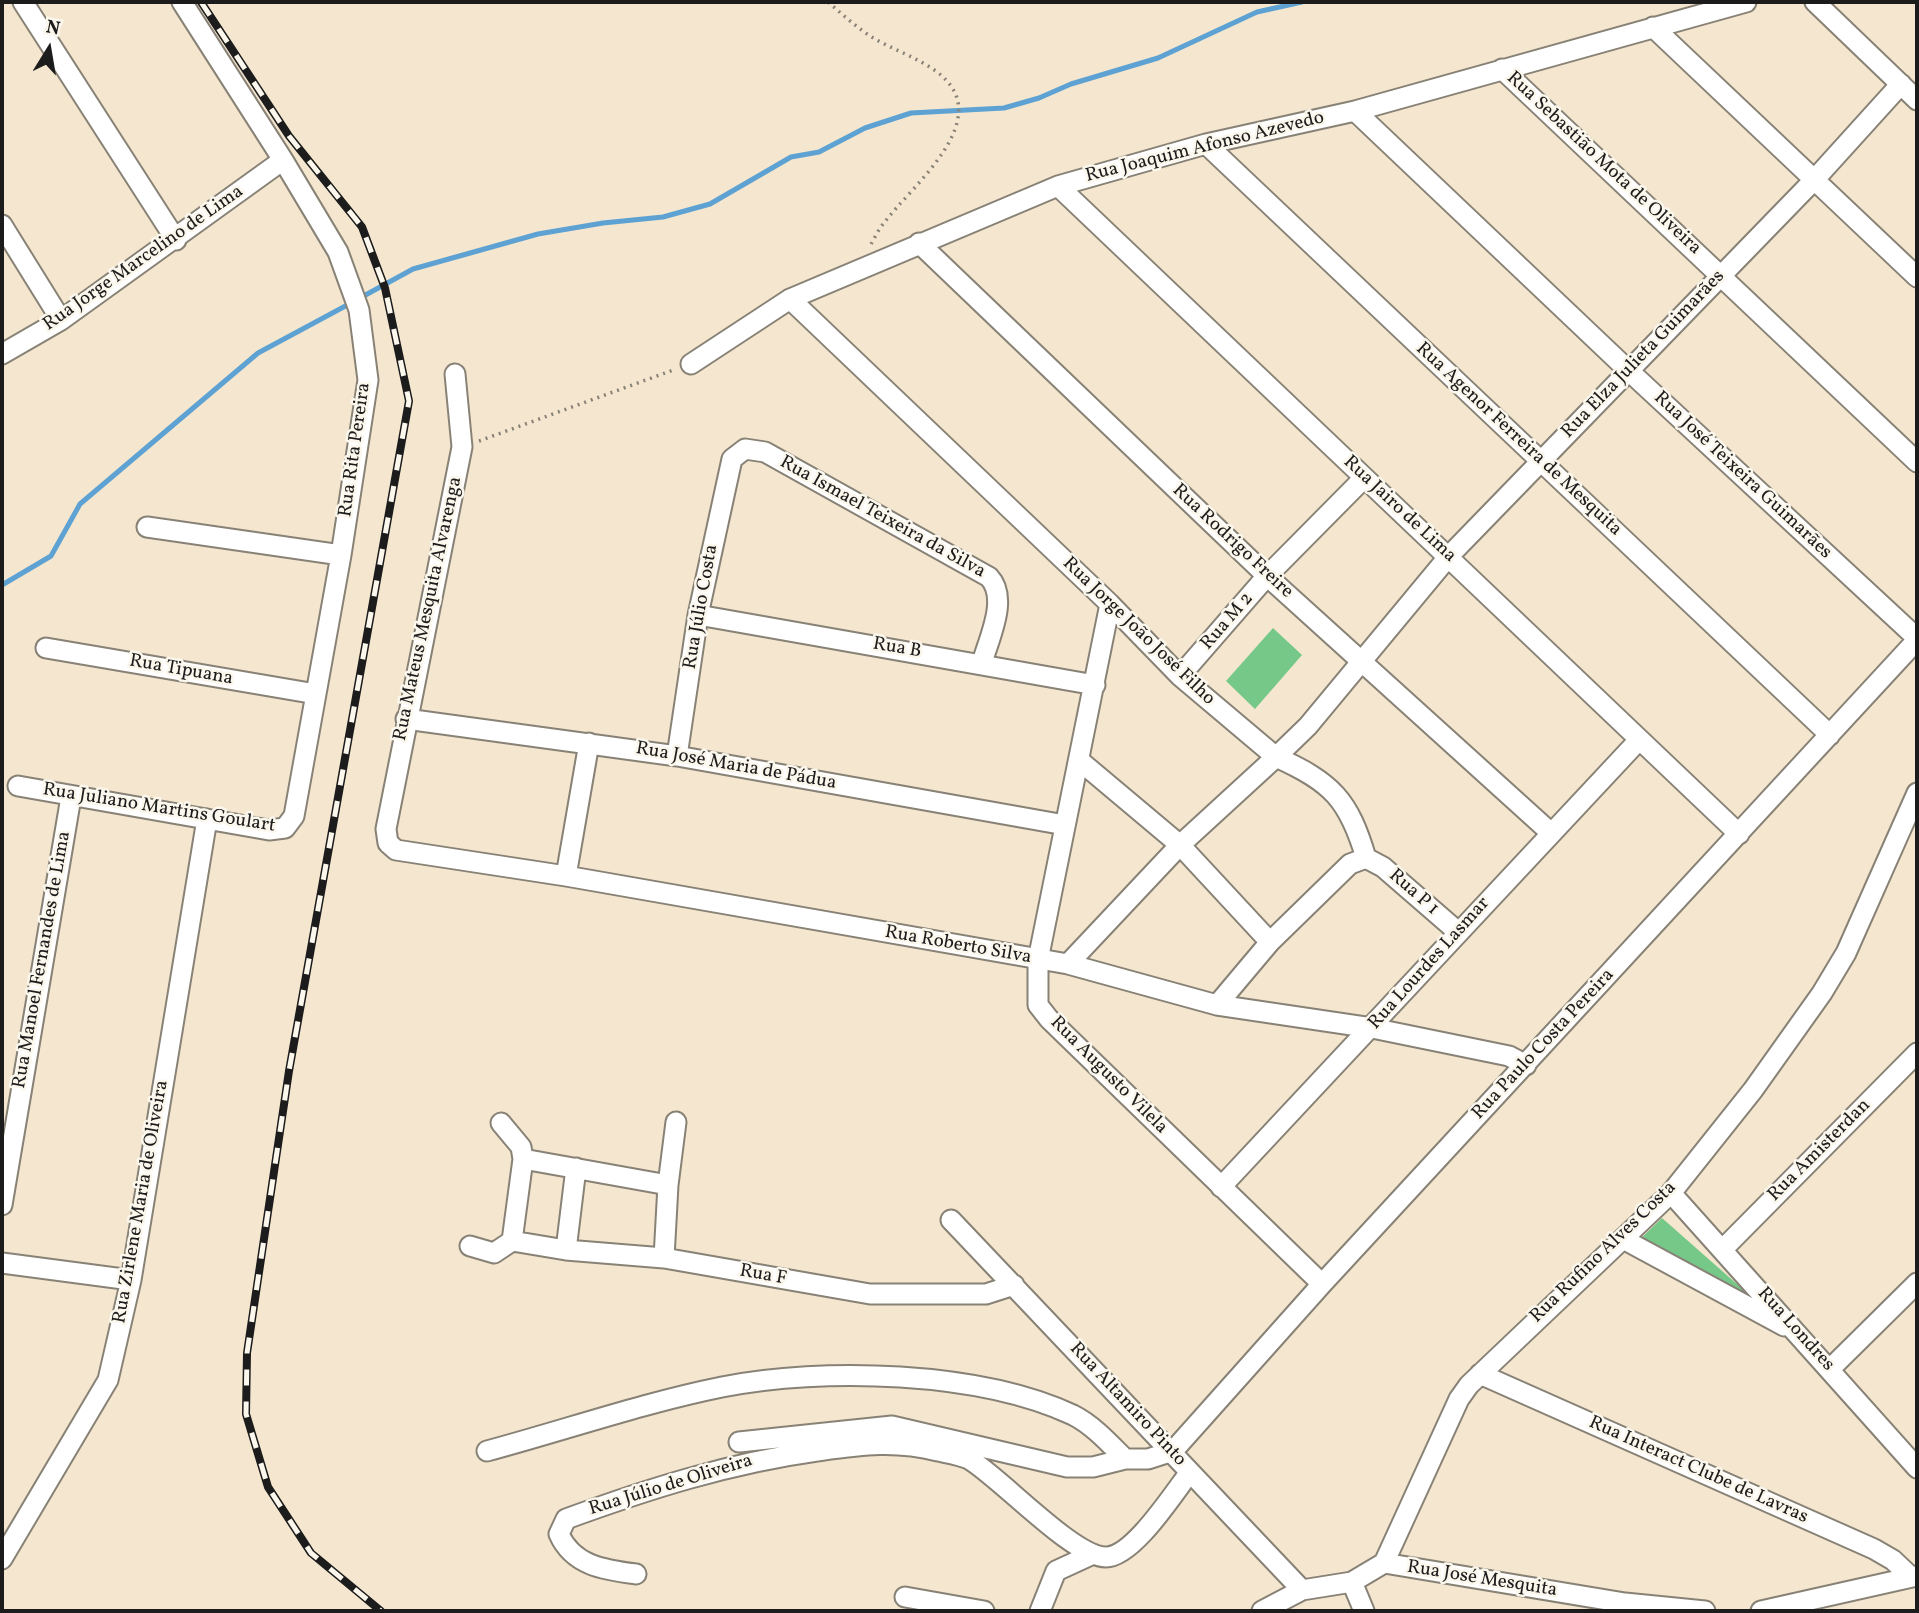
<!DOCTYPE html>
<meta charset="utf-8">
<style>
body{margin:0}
#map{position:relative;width:1919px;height:1613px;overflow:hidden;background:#f5e7cf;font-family:Vollkorn,serif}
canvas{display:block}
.frame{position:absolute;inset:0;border:4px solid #1c1c1c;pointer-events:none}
.north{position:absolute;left:14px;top:14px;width:70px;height:70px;-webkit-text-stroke:5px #fbf7ec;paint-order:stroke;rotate:11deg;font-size:19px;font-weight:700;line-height:28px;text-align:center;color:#1c1c1c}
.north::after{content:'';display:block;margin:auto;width:24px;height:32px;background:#1c1c1c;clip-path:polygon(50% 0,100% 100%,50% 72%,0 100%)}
</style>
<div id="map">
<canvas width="1919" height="1613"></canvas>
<div class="frame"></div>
<div class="north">N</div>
</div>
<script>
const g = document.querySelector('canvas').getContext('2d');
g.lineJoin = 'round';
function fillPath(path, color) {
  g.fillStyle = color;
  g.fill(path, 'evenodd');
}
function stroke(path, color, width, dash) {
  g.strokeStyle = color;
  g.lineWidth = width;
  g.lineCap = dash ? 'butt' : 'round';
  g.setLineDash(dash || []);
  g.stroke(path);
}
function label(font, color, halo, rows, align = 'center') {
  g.font = font + ' Vollkorn,serif';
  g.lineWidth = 5;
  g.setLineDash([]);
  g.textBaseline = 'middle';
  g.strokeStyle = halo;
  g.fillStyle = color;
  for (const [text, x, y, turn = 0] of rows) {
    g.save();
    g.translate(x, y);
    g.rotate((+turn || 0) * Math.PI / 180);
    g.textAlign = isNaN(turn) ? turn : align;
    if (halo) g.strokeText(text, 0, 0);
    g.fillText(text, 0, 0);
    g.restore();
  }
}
const green = new Path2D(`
 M1273 628 1302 655 1255 709 1226 681Z
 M1662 1218 1763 1307 1636 1243Z`);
const stream = new Path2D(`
 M360 298 413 269 538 234 603 223 663 217 710 204 791 157 819 152 865 128 911 113 1004 108 1039 98 1071 84 1158 58 1257 12 1302 2
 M2 585 51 556 80 504 258 353 351 303`);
const path = new Path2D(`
 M828 2C842 14 855 26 870 36 891 49 917 57 937 72 999 118 911 186 884 223 878 230 874 239 870 246
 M479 441 676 369`);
const minor = new Path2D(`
 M23 2 176 240
 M1815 2 1917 100
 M1653 27 1917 277
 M1502 69 1917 462
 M1355 111 1629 371 1917 638
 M1206 144 1830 735
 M1058 186 1739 834
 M2 225 61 320
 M919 243 1267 576 1551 833
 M790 299 1110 604 1180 676 1276 757 1180 845 1068 964
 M2 354 61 320 283 160
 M691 364 790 299 1058 186 1206 144 1355 111 1746 2
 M455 374 462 447 386 829 388 843 396 850 566 876 1068 964 1217 1005 1372 1028 1509 1056 1526 1065
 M147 527 341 555
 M1110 604 1038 960V1005L1049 1019 1322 1284
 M698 615 1095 685
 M46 648 316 694
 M1180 676 1267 576 1364 478
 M406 719 677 756 1065 825
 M677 756 698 615 732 459 745 449 765 452 989 577C1009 598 989 638 982 663
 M1080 761 1180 845 1270 942
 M18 786 269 830 285 828 294 816 341 555 368 380 359 310 338 252 283 160 182 2
 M1366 858C1349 800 1332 782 1276 757L1308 726 1449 556 1815 179 1901 84
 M1366 858 1383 867 1458 932
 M566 876 589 743
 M1217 1005 1270 942 1350 864 1366 858
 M523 1159 668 1185
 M1221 1187 1638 741
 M1671 1193 1917 1468
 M2 1205 71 797
 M951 1220 1302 1590
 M1623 1239 1784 1326
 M512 1241 566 1250 664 1258 870 1294H986L1014 1285
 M470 1246 494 1253 512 1241 523 1159 521 1147 501 1123
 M1723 1249 1917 1053
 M566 1250 576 1168
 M664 1258 668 1185 676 1122
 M2 1263 131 1280
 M1830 1369 1917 1283
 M1480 1374 1874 1549 1893 1560 1911 1577
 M739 1442 892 1426 1067 1467H1093L1125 1459
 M487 1451C565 1430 643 1403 722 1387 823 1367 979 1371 1073 1415 1093 1425 1110 1444 1125 1459H1148L1173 1451
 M1173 1451 1322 1284 1917 640
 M2 1559 108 1380 131 1280 207 819
 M1384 1563 1625 1603 1705 1611
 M636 1574C605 1570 573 1566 559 1534L566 1519C648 1489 730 1463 817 1451 861 1445 894 1440 938 1451 947 1453 960 1455 969 1459 1001 1478 1073 1557 1106 1557 1133 1557 1173 1494 1190 1472
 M1352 1582 1364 1611
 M905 1597 984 1611
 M1040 1611 1056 1571 1093 1554
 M1262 1611 1302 1590 1352 1582 1384 1563 1459 1399 1469 1385 1671 1193 1753 1090 1822 993 1846 953 1917 793
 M1761 1611 1917 1576`);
const rail = new Path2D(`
 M201 2 289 136 362 227 385 288 409 401 289 1071 247 1353 246 1414 268 1487 311 1553 381 1611`);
const streetNames = [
 ["Rua Joaquim Afonso Azevedo",1205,148,-14],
 ["Rua Sebastião Mota de Oliveira",1603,164,43],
 ["Rua Jorge Marcelino de Lima",144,259,-35],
 ["Rua Elza Julieta Guimarães",1644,355,-46],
 ["Rua Agenor Ferreira de Mesquita",1518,440,43],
 ["Rua Rita Pereira",356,450,-82],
 ["Rua José Teixeira Guimarães",1742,476,43],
 ["Rua Jairo de Lima",1399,510,43],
 ["Rua Ismael Teixeira da Silva",882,518,29],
 ["Rua Rodrigo Freire",1232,542,43],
 ["Rua Júlio Costa",702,607,-80],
 ["Rua Mateus Mesquita Alvarenga",429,609,-78],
 ["Rua M 2",1228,622,-49],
 ["Rua Jorge João José Filho",1138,632,44],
 ["Rua B",897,649,10],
 ["Rua Tipuana",181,671,10],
 ["Rua José Maria de Pádua",736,767,10],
 ["Rua Juliano Martins Goulart",159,809,9],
 ["Rua P 1",1413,893,41],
 ["Rua Roberto Silva",958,946,10],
 ["Rua Manoel Fernandes de Lima",43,960,-80],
 ["Rua Lourdes Lasmar",1430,964,-48],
 ["Rua Paulo Costa Pereira",1544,1045,-47],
 ["Rua Augusto Vilela",1108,1076,45],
 ["Rua Amisterdan",1820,1151,-45],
 ["Rua Zirlene Maria de Oliveira",142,1202,-80],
 ["Rua Rufino Alves Costa",1604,1253,-44],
 ["Rua F",763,1276,10],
 ["Rua Londres",1795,1330,48],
 ["Rua Altamiro Pinto",1127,1405,47],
 ["Rua Interact Clube de Lavras",1698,1471,24],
 ["Rua Júlio de Oliveira",671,1486,-17],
 ["Rua José Mesquita",1482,1580,9]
];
fillPath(green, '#76c889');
stroke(stream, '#5da2d2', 5);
stroke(minor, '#888276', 23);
stroke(path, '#888276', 3.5, [2, 5]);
stroke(minor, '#fff', 19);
stroke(rail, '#1c1c1c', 8);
stroke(rail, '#fbf7ec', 5, [16]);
label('19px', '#1c1c1c', '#fbf7ec', streetNames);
</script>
